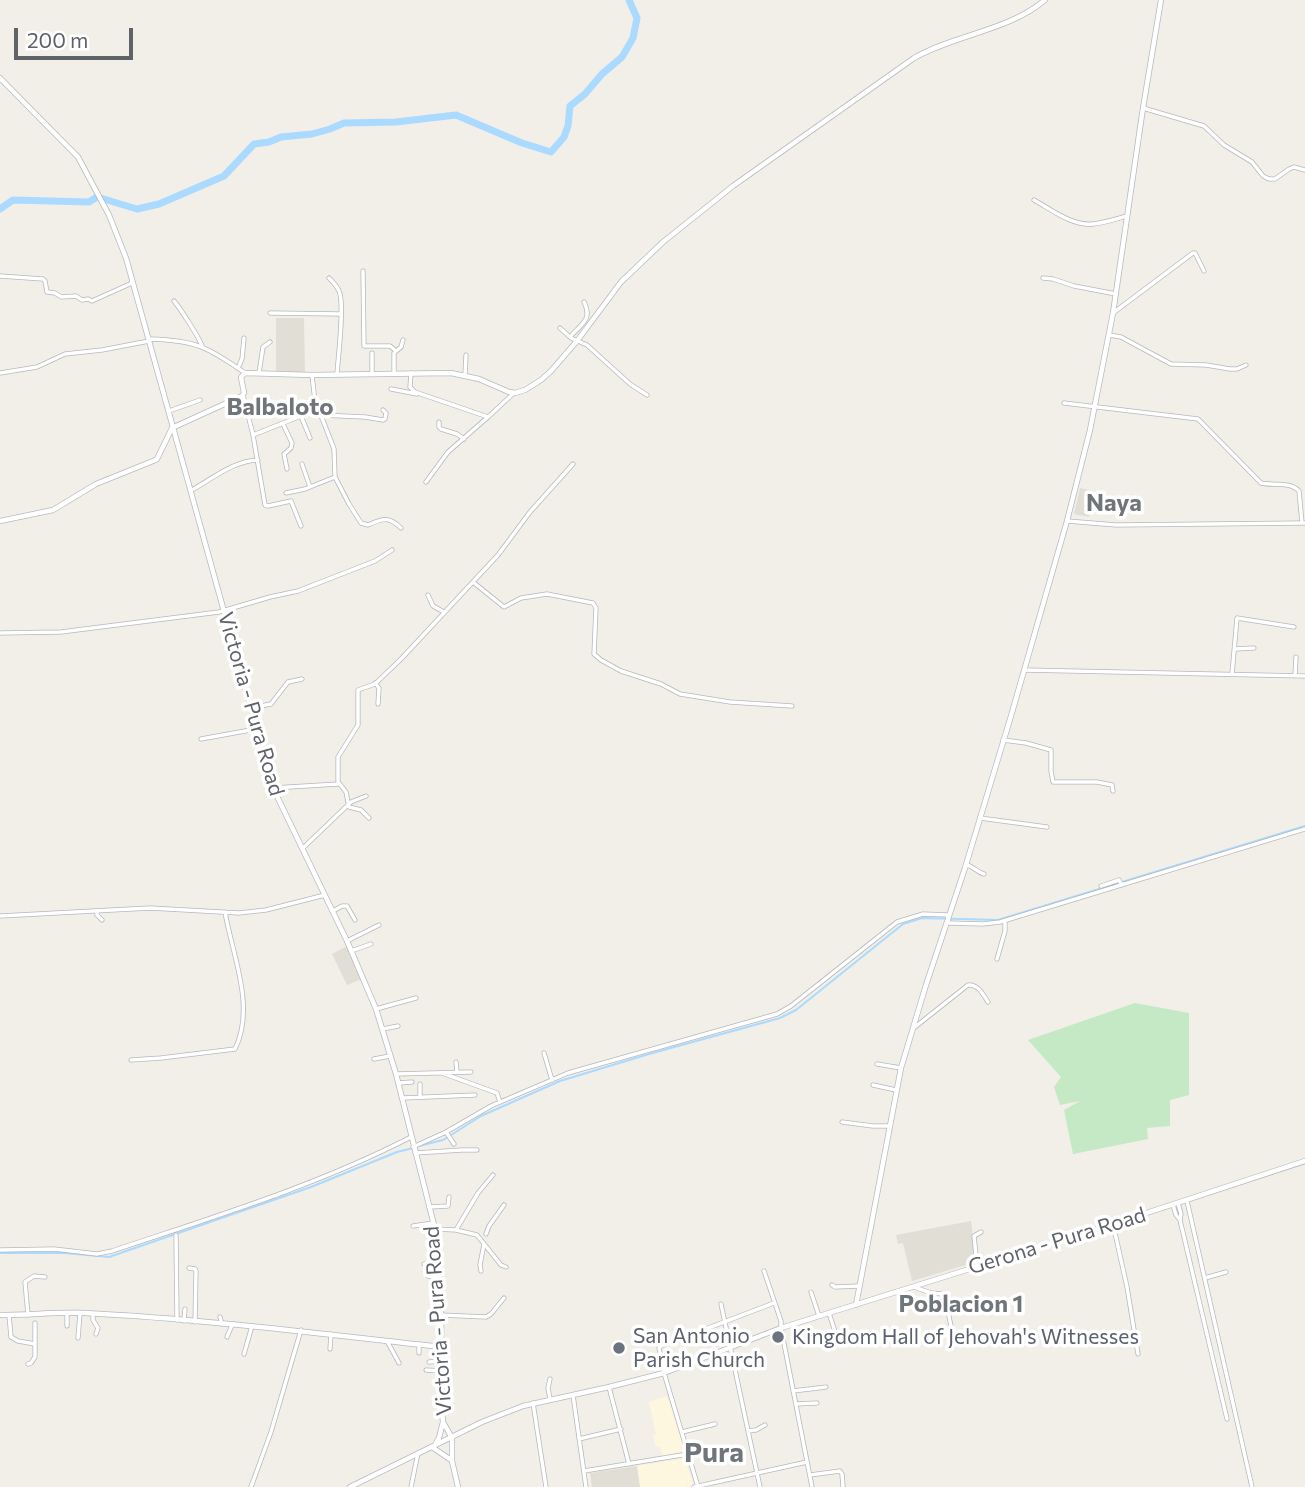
<!DOCTYPE html>
<style>
body{margin:0}
#map{position:relative;width:1305px;height:1487px;overflow:hidden;background:#f1efe8;font-family:Commissioner,sans-serif}
canvas{display:block}
.scale{position:absolute;left:14px;top:28px;width:119px;height:32px;box-sizing:border-box;border:4px solid #5f6368;border-top:0;padding-left:9px;font-size:21px;line-height:24px;white-space:nowrap;color:#5f6368;-webkit-text-stroke:5px #fff;paint-order:stroke}
</style>
<div id="map">
<canvas width="1305" height="1487"></canvas>
<div class="scale">200 m</div>
</div>
<script>
const g = document.querySelector('canvas').getContext('2d');
g.lineJoin = 'round';
function fillPath(path, color) {
  g.fillStyle = color;
  g.fill(path, 'evenodd');
}
function stroke(path, color, width, dash) {
  g.strokeStyle = color;
  g.lineWidth = width;
  g.lineCap = dash ? 'butt' : 'round';
  g.setLineDash(dash || []);
  g.stroke(path);
}
function label(font, color, halo, rows, align = 'center') {
  g.font = font + ' Commissioner,sans-serif';
  g.lineWidth = 7;
  g.setLineDash([]);
  g.textBaseline = 'middle';
  g.strokeStyle = halo;
  g.fillStyle = color;
  for (const [text, x, y, turn = 0] of rows) {
    g.save();
    g.translate(x, y);
    g.rotate((+turn || 0) * Math.PI / 180);
    g.textAlign = isNaN(turn) ? turn : align;
    if (halo) g.strokeText(text, 0, 0);
    g.fillText(text, 0, 0);
    g.restore();
  }
}
const commercial = new Path2D(`
 M667 1396 685 1451 663 1456 659 1446 656 1447 653 1436 656 1434 649 1402Z
 M685 1458 693 1485 684 1487H640L637 1466Z`);
const education = new Path2D(`
 M276 318H304L305 373H276Z
 M1080 488 1094 491 1089 517 1074 514Z
 M347 946 362 979 347 985 332 954Z
 M971 1221 976 1262 912 1281 903 1243 898 1244 896 1235Z
 M637 1466 640 1487H592L590 1473Z`);
const green = new Path2D(`
 M1135 1003 1189 1013V1095L1170 1100V1126L1147 1128 1148 1139 1073 1154 1064 1110 1080 1101 1060 1105 1054 1087 1061 1077 1028 1040Z`);
const stream = new Path2D(`
 M419 1146 443 1140 481 1116 560 1081 649 1054 780 1018 796 1010 903 924 922 918 998 920 1305 826
 M0 1253H65L109 1257 311 1187 397 1152 413 1148`);
const river = new Path2D(`
 M0 209 13 200 89 202 97 197 137 209 159 204 224 176 254 144 269 142 281 137 312 134 330 129 344 123 396 122 456 115 522 143 551 152 564 137 568 126 570 106 585 94 602 74 622 57 633 38 637 18 629 0`);
const street = new Path2D(`
 M1143 108 1204 126 1224 145 1252 162 1263 176 1269 179H1275L1289 169 1294 167 1305 170
 M1034 200C1052 210 1072 226 1093 224 1104 223 1116 219 1127 216
 M363 271 364 346H390L396 351
 M0 276 43 279 45 281 47 292 55 293 61 297 76 296 82 300 88 299 92 301 132 283
 M329 278C332 281 337 286 339 291 345 303 338 358 337 374
 M1043 278 1053 279 1074 286 1116 294
 M174 301C180 308 200 339 202 346
 M270 313 341 314
 M1113 313 1193 253H1195L1204 271
 M560 328 571 338 587 345 630 384 647 395
 M1109 335 1121 337 1171 364 1206 365 1230 369H1237L1246 365
 M570 337C581 324 593 320 584 302
 M149 339C195 340 208 347 245 373
 M238 368 242 359 244 338
 M0 373 37 367 65 354 102 350 149 341
 M259 373 263 347 270 342
 M411 373 410 387 415 392 488 417 514 393
 M372 374V353
 M394 374V353L401 347 403 340
 M465 375 466 355
 M391 389 417 394
 M243 395 253 435 316 410 312 375
 M1064 403 1198 419 1261 483C1273 486 1290 481 1299 491L1302 523
 M316 410 322 418 334 449 335 477 349 504 361 523 368 525C382 519 388 515 401 528
 M169 411 200 400
 M320 415 365 417 383 420 385 419 386 413 383 410
 M301 416 310 438
 M439 422V427L441 429 457 434 464 439
 M283 424 292 443 291 448 284 454 287 469
 M253 435 265 505 268 506 291 501 301 526
 M302 464 310 487
 M426 482 448 452 488 417
 M192 490C212 479 233 461 258 460
 M286 493 305 489 335 477
 M1067 521 1116 525 1305 523
 M473 582 504 607 521 598 547 594 593 603 596 608 594 654 601 660 621 671 661 684 680 694 730 702 792 706
 M428 595 433 606 444 612
 M0 633 61 632 219 612 270 597 298 591 375 561 392 550
 M1235 649 1254 648
 M1024 670 1305 676
 M1232 674 1237 618 1294 627
 M1295 676 1296 657
 M375 683 379 688 378 704
 M250 708 271 704 288 682 302 679
 M201 739 256 729
 M1003 740 1026 743 1051 750V771L1053 782H1097L1112 785 1113 791
 M339 783 346 792 349 807 361 810 369 818
 M273 788 338 784V757L358 725V690L375 684 402 658 498 555 530 512 573 464
 M980 818 1047 827
 M303 848 351 802 366 796
 M966 865C974 866 976 872 984 874
 M1101 886 1119 880 1122 885
 M97 911V915L102 920
 M333 911 342 906H347L355 920
 M0 916 150 908 239 913 266 910 325 895
 M948 923 983 924 1000 922 1305 829
 M347 941 379 925
 M351 951 371 944
 M997 959 1005 931V921
 M376 1009 416 998
 M915 1027 968 985C978 984 983 994 988 1002
 M383 1029 398 1026
 M544 1053 552 1080
 M374 1059 390 1056
 M131 1060 161 1058 235 1049C256 1007 232 954 225 912
 M456 1062 457 1072
 M877 1064 901 1068
 M442 1073 497 1093 500 1102
 M396 1074 471 1072
 M398 1083 412 1082
 M420 1084V1097
 M873 1085 896 1090
 M402 1098 475 1095
 M842 1122 873 1126H890
 M446 1132 454 1144
 M413 1147 446 1132 491 1106 568 1073 777 1014 791 1006 897 922 923 914 949 915
 M415 1153 462 1150H477
 M1187 1201 1252 1487
 M1178 1203 1181 1214 1180 1220
 M1173 1205 1176 1215 1180 1220 1227 1419
 M429 1207 448 1206 449 1197
 M1113 1224 1127 1287 1138 1354
 M413 1226 433 1223
 M435 1229 456 1230 478 1193 493 1175
 M456 1230 477 1235 501 1265 506 1267
 M486 1234 489 1226 504 1205
 M176 1235 177 1320
 M0 1250 54 1249 97 1254 112 1251C213 1217 316 1186 411 1137
 M424 1264 439 1263
 M977 1265 974 1236 981 1232
 M189 1268 195 1269 196 1271 195 1322
 M481 1271 480 1265 484 1244
 M764 1271 781 1321V1328L812 1487
 M428 1276 439 1277
 M1205 1278 1226 1272
 M832 1285 835 1287 859 1286
 M914 1287 931 1293 943 1294 945 1297 951 1326 949 1330
 M811 1292 819 1316
 M721 1304 760 1487
 M829 1313 839 1344
 M93 1314V1320L98 1328 96 1334
 M9 1315 11 1337 18 1341 35 1344
 M28 1315 25 1282 34 1276 45 1277
 M441 1315 486 1317 491 1314 504 1298
 M220 1317 222 1324
 M184 1321 185 1309
 M67 1326V1314
 M227 1337 232 1325
 M78 1338 80 1313
 M387 1341 399 1363
 M419 1344V1353
 M330 1349 331 1334
 M244 1354 252 1326
 M429 1362 441 1361
 M28 1364 31 1363 35 1357V1323
 M426 1370 441 1371
 M609 1387 629 1464
 M793 1391 826 1387
 M573 1395 586 1487
 M550 1399 548 1388 550 1379
 M533 1403 546 1487
 M796 1404 817 1403
 M748 1431 756 1430 765 1425
 M682 1432 715 1424
 M579 1439 621 1429
 M584 1471 688 1454
 M810 1475 840 1471 842 1474 843 1487
 M251 1487 271 1432 301 1330
 M411 1487 418 1453
 M694 1487 807 1462
 M698 1487 664 1373 659 1348 661 1346 774 1303`);
const secondary = new Path2D(`
 M0 78 78 157 109 215 126 258 273 788 347 941 376 1009 396 1074 435 1229 439 1258 441 1315 442 1411 443 1422 452 1438V1461L458 1487
 M0 521 53 510 96 484 153 461 157 459 172 428 242 396 244 393 241 377 245 373 312 375 451 373 479 379 509 392 515 393 525 390 541 380 551 371 577 341 621 282 663 242 733 186 914 58C956 34 1008 31 1045 0
 M856 1305 901 1068 926 985 965 868 1011 716 1067 521 1090 430 1113 313 1143 108 1161 0
 M0 1315C28 1315 57 1312 85 1313 204 1319 322 1334 441 1347
 M436 1443 439 1438 443 1422
 M432 1447 451 1460
 M350 1487 482 1422 523 1406 609 1387 664 1373 781 1328 1113 1224 1305 1161`);
const markers = [
 [778,1337,7,"#6b7280"],
 [619,1348,7,"#6b7280"]
];
const streetNames = [
 ["Victoria - Pura Road",251,704,74],
 ["Gerona - Pura Road",1057,1241,-17],
 ["Victoria - Pura Road",438,1321,-94]
];
const worshipNames = [
 ["San Antonio",633,1336],
 ["Parish Church",633,1360],
 ["Kingdom Hall of Jehovah's Witnesses",792,1337]
];
const quarterNames = [
 ["Balbaloto",280,407],
 ["Naya",1114,503],
 ["Poblacion 1",961,1304]
];
const districtNames = [
 ["Pura",714,1453]
];
fillPath(commercial, '#fef7e0');
fillPath(education, '#e1ded6');
fillPath(green, '#c5e8c5');
stroke(stream, '#aadaff', 2);
stroke(river, '#aadaff', 7);
stroke(street, '#b5b8bc', 5);
stroke(secondary, '#b6babf', 6);
stroke(street, '#fff', 3.5);
stroke(secondary, '#fff', 4.5);
for (const [x, y, r, color] of markers) {
  const dot = new Path2D();
  dot.arc(x, y, r, 0, 2 * Math.PI);
  g.fillStyle = color;
  g.fill(dot);
  stroke(dot, '#fff', 2.5);
}
label('21px', '#5f6368', '#fff', streetNames);
label('21px', '#5b616d', '#fff', worshipNames, 'left');
label('bold 24px', '#70757a', '#fff', quarterNames);
label('bold 28px', '#70757a', '#fff', districtNames);
</script>
